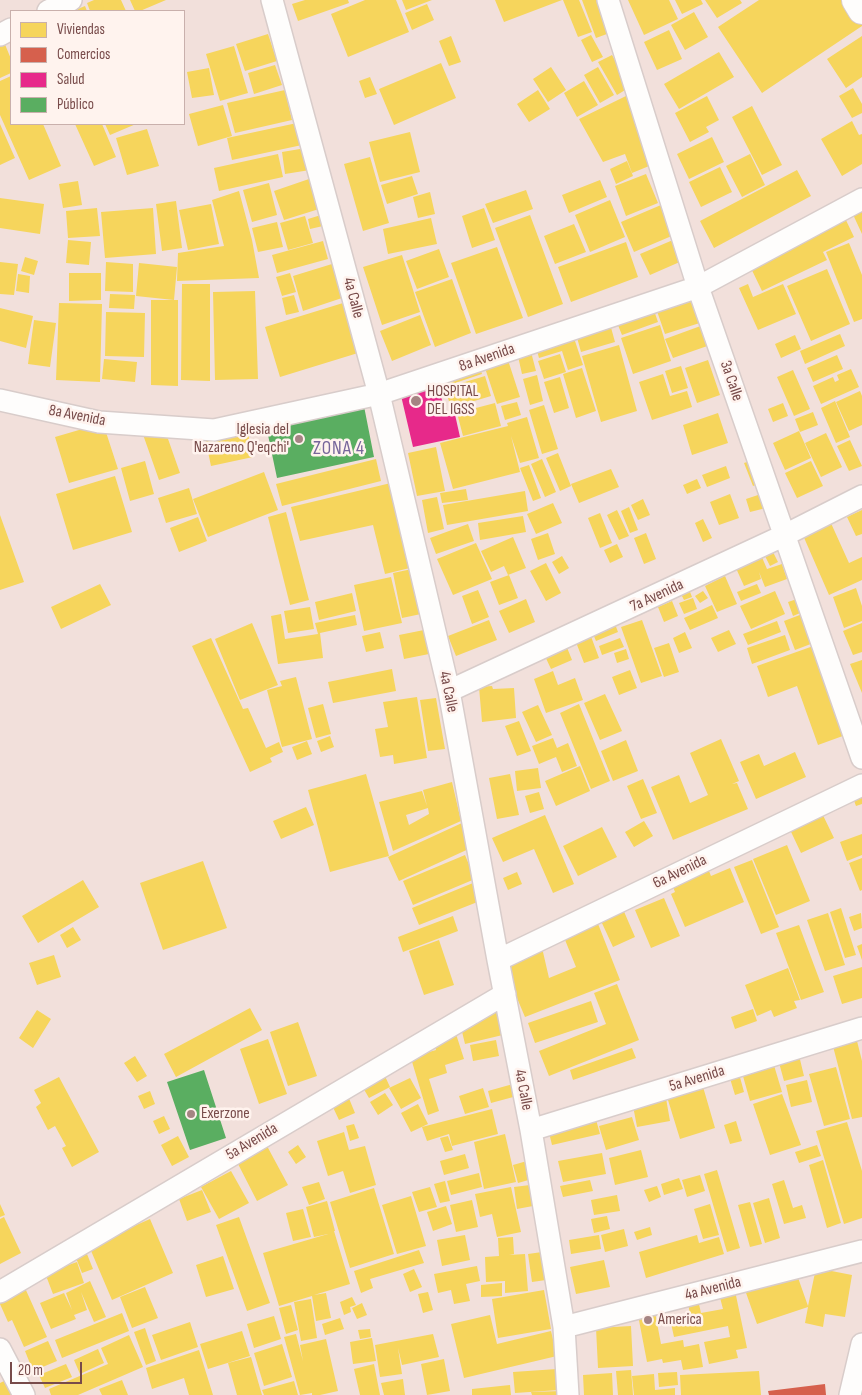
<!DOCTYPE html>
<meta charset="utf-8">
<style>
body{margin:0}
#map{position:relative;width:862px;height:1395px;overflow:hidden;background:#f8efec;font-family:"Sofia Sans Condensed",sans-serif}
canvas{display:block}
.legend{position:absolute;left:10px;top:10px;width:175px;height:115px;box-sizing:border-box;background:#fff3ee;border:1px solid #c9b0ac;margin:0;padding:6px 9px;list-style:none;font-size:15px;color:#784b4a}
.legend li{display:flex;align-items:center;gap:10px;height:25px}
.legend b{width:25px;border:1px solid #c9b0ac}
.scale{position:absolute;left:10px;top:1362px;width:72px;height:22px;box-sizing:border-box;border:2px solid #784b4a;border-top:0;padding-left:6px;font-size:15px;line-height:18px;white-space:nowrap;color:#784b4a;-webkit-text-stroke:4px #fff3ee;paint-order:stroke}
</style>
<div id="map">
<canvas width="862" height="1395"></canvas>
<ul class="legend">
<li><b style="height:14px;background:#f6d55c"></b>Viviendas</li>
<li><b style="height:14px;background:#d6604d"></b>Comercios</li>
<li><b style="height:14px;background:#e7298a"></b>Salud</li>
<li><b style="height:14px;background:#5aae61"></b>Público</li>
</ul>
<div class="scale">20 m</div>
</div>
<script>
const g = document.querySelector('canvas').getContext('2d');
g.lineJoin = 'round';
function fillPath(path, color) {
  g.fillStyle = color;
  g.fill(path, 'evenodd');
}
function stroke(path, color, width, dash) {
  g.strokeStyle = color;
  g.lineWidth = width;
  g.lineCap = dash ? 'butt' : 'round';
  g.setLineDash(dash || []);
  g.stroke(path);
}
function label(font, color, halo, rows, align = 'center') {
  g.font = font + ' "Sofia Sans Condensed",sans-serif';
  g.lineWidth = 5;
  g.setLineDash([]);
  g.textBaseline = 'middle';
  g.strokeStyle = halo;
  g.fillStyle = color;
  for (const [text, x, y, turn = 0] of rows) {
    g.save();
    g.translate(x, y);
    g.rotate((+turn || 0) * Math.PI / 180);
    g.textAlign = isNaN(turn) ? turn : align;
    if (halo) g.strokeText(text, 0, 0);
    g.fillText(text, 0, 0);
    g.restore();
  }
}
const residential = new Path2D(`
 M0 0H862V1395H0ZM11 11H184V124H11Z`);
const homes = new Path2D(`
 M94 0H121L126 11H90L87 3Z
 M130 0H166L140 11H135Z
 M305 0H348L349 3 298 21 292 4Z
 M365 0H396L409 32 348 57 331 14Z
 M402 0H432L406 10Z
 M495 0H562L504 22Z
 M563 0H579L592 32 578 37Z
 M582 0H604L615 31 596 38Z
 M628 0H669L678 19 644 35Z
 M675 0H701L703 4 682 14Z
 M705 0H740L742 3 717 18Z
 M759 0H858L862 6V26L762 93 718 27Z
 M427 4 434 20 412 30 405 13Z
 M85 6 87 11H73Z
 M694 12 708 37 685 50 671 25Z
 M669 30 682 59 657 70 644 42Z
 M268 34 277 61 245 71 236 44Z
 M591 35 603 57 592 62 581 40Z
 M451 36 461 62 449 66 439 41Z
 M862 36V77L846 88 827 59Z
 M4 42 11 59V73L0 78V43Z
 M234 46 248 93 220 101 206 54Z
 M719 52 734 77 679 109 664 84Z
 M612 55 630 87 617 95 598 62Z
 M441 63 456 98 394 125 379 89Z
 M275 65 282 85 254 94 248 73Z
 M551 67 566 90 548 102 533 79Z
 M598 67 614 95 600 103 584 75Z
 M209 68 214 95 192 98 187 72Z
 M11 76V124H43L61 166 29 180 0 115V81Z
 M370 77 377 94 365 98 359 81Z
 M584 81 598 105 577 117 564 93Z
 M853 88 862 104V113L852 118 839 96Z
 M285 90 292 120 235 133 227 103Z
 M538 90 550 109 529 122 517 104Z
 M626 96 654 164 632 173 625 154 603 162 579 119Z
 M707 96 719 120 706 127 709 132 690 142 675 113Z
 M223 105 232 136 198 146 189 114Z
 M752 106 782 165 762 175 732 117Z
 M852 121 859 135 862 134V164L842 176 821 139Z
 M297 123 302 145 232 160 227 138Z
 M0 124 15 158 0 165Z
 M75 124H102L116 157 94 166Z
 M105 124H136L110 135Z
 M147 129 159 166 127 175 116 138Z
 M410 132 420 172 380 182 369 142Z
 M712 137 724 162 689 179 677 154Z
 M306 148 310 170 285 174 282 152Z
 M278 154 283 177 219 191 214 168Z
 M750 154 765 185 742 197 726 166Z
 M370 157 389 223 363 231 344 164Z
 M627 161 633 176 616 184 610 169Z
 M720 167 732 192 701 207 689 182Z
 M797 170 811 196 714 248 700 221Z
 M646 174 658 203 626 216 615 186Z
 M412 176 418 194 387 204 381 185Z
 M309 179 319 209 284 220 274 191Z
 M600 180 607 197 569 213 562 195Z
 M78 181 82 205 63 208 59 184Z
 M269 183 277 215 252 222 243 190Z
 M526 190 533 209 493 223 485 204Z
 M239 191 252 240 259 278 177 281 178 253 224 246 212 200Z
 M430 192 435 214 418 218 413 197Z
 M0 198 44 204 40 234 0 228Z
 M610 200 625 237 590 252 575 215Z
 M176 201 182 248 162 251 156 204Z
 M862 202V234L850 208Z
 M211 204 219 244 188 250 179 210Z
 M661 205 674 235 634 252 621 222Z
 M97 208 100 236 68 238 66 211Z
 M153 208 156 254 105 258 101 212Z
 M484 208 495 240 472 248 462 216Z
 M321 215 323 226 310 229 308 219Z
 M530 215 563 304 528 317 495 228Z
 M305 216 313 243 288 250 280 223Z
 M844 216 854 237 823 252 827 260 762 291 748 262Z
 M431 218 437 244 388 254 383 229Z
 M277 222 283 247 258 252 252 228Z
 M574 224 586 252 555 264 544 236Z
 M68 240 91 242 89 265 66 263Z
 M673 240 682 261 650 275 640 254Z
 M323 241 328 259 277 273 272 255Z
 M626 242 638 277 571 302 558 267Z
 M849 243 862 275V319L854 322 826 252Z
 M497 247 523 318 476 334 451 263Z
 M439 249 449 277 417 289 406 261Z
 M402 255 420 312 382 325 363 267Z
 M25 257 38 261 34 275 21 271Z
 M0 262 18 264 14 295 0 294Z
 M106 262 133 264V292L105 291Z
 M139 263 177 267 174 300 136 296Z
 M332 264 342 298 303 311 293 276Z
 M827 269 850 324 811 341 787 286Z
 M69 273H101V300L69 301Z
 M290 273 296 292 282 296 276 277Z
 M18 274 30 276 29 293 16 291Z
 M452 279 471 333 435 347 415 292Z
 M693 283 706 321 665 334 652 297Z
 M182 284H210V381L181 380Z
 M748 284 753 297 783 284 796 314 758 330 739 288Z
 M255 291 258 379 215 380 213 292Z
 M110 294 135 295 134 309 109 308Z
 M294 295 299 312 286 315 282 298Z
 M650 299 658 322 622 335 613 313Z
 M151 300H178V386L151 385Z
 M59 303 102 304 100 382 56 380Z
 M343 303 358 353 280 377 265 327Z
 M0 308 33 316 26 348 0 341Z
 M106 312 145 313 144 357 105 356Z
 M607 313 615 342 581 352 573 323Z
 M420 315 431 345 392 361 380 331Z
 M34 320 56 323 50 367 28 364Z
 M706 324 713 344 673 358 665 339Z
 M660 325 671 361 633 374 621 338Z
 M571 329 583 365 568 370 562 351 539 358 534 340Z
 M840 334 845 346 805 364 800 351Z
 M795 335 801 349 781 358 775 344Z
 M619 345 637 411 601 422 582 356Z
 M530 348 536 371 522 374 517 352Z
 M506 354 520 397 497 404 483 362Z
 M560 354 566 372 544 379 538 361Z
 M837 355 843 369 813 382 807 368Z
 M104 359 137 362 135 382 102 379Z
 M477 359 482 374 443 387 438 371Z
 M708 360 720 395 697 403 685 368Z
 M681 366 688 388 672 393 665 371Z
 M582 368 596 411 576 418 563 374Z
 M851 369 859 387 821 404 813 386 833 377 835 382 839 380 837 375Z
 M793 370 810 409 794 416 777 377Z
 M663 374 670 396 687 391 692 407 652 420 639 382Z
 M537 375 543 401 530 405 523 379Z
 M485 376 491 396 451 408 445 388Z
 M560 377 569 408 554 413 544 382Z
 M860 391 862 396V425L849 431 836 402Z
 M835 401 850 437 836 443 821 408Z
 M517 402 521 415 505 420 501 406Z
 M495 403 501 426 463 436 457 413Z
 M783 403 788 416 773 422 768 409Z
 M544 405 558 449 542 454 529 410Z
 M813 412 818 425 800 432 795 419Z
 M718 413 728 443 692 455 683 425Z
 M527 417 539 458 520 463 511 436 520 472 453 489 440 443 508 426 507 423Z
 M161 419 180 473 159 480 140 426Z
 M103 423 118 469 69 483 55 437Z
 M246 424 253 457 211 466 204 433Z
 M799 431 811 458 785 470 773 443Z
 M826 433 842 467 821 477 805 443Z
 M850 440 862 466 849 471 837 446Z
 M436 447 445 491 417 496 408 453Z
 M558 453 571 486 560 491 546 458Z
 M376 459 381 481 282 506 276 484Z
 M542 459 556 492 545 497 531 464Z
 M756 459 764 482 753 486 744 463Z
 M145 461 154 494 130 501 121 468Z
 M811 461 823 486 797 498 785 473Z
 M529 465 541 498 533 501 520 468Z
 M726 466 730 478 707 487 702 475Z
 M611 469 619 487 579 503 571 484Z
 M264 472 278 510 208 537 193 499Z
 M115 476 132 532 73 550 56 494Z
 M697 479 701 488 687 494 683 485Z
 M395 482 414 567 385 574 373 525 300 541 291 507Z
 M189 488 197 514 166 523 158 498Z
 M466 489 468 500 442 503 440 493Z
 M525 491 528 511 447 525 443 505Z
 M730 494 739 518 719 525 710 502Z
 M761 494 766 508 750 512 746 499Z
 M437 497 444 529 428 533 422 500Z
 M643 499 650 515 638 520 631 505Z
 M553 503 562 523 536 534 527 514Z
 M629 507 638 530 630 533 621 511Z
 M617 510 629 536 619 540 607 515Z
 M862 510V534L856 536 847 517Z
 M286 512 309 600 290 605 268 517Z
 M600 513 612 543 600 548 588 518Z
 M0 515 24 582 0 590Z
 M523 516 526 532 480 540 478 523Z
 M198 517 207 541 179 552 170 528Z
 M703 519 712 538 703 542 695 523Z
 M830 521 849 563 862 557V580L829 595 802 533Z
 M468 524 474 541 436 554 430 538Z
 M548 533 555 554 538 560 531 539Z
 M646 533 656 559 644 564 634 538Z
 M513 537 526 568 508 575 504 566 491 572 481 551Z
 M476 543 492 579 453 595 437 559Z
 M617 544 623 557 610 563 604 550Z
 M773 552 778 562 770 566 765 556Z
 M761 555 767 569 782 564 787 579 765 587 759 572 761 579 744 586 735 566Z
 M562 556 569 568 559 574 552 562Z
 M546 563 561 593 546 601 530 571Z
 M412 569 421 614 402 618 393 573Z
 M509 575 518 598 499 605 490 582Z
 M725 576 737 604 717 612 705 586Z
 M391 577 402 623 364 631 354 585Z
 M100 584 111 605 61 629 51 607Z
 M687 584 692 597 684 600 678 588Z
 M757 584 761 593 741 601 737 592Z
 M856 588 862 606V621L844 628 833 597Z
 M478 590 489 617 472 624 462 596Z
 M703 591 708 598 700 603 695 596Z
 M775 591 785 614 751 629 740 606Z
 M352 593 356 611 319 620 315 602Z
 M693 598 697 609 684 614 679 603Z
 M800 598 805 611 793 616 788 602Z
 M526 599 535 622 509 633 499 611Z
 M672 601 678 616 664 622 658 607Z
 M712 605 718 618 690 630 684 618Z
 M310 607 314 629 288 633 284 611Z
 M805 613 816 642 795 650 784 621Z
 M281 614 285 639 318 634 315 623 355 615 357 625 320 633 323 658 278 664 271 616Z
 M489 620 497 640 456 656 448 636Z
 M642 620 662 676 641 683 621 627Z
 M777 621 781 632 748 645 743 634Z
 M252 623 278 685 240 700 215 639Z
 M862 623V652L853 655 843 631Z
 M615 624 618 632 596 641 593 634Z
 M424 630 429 654 404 659 399 635Z
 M729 630 736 644 718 652 711 638Z
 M589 631 599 658 584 663 574 637Z
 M380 632 384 648 366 652 362 636Z
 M685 632 692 648 679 653 673 638Z
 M785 635 790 650 752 664 747 648Z
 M211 638 243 709 248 708 266 748 279 742 283 752 270 758 272 762 250 772 192 646Z
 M620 638 624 647 602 655 599 646Z
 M669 643 679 672 664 677 654 648Z
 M819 644 851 733 818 745 797 686 768 697 757 666Z
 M566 645 572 660 551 669 544 654Z
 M626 649 629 659 617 663 614 653Z
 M862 660V693L850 664Z
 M392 669 396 691 333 703 328 682Z
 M630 670 637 688 619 695 612 677Z
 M553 671 558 685 575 678 583 700 546 713 534 679Z
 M296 677 312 739 282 747 267 690 282 686 280 681Z
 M492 686 493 689 514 688 516 718 482 722 479 687Z
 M605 694 622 731 600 740 584 703Z
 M417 697 427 758 394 764 393 755 380 757 375 729 388 727 383 702Z
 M436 698 445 749 428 751 420 700Z
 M323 704 331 734 316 738 308 708Z
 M579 704 610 781 591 789 560 713Z
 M538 705 552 735 536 742 522 712Z
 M519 721 531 751 517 756 505 726Z
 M330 736 334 747 321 752 317 741Z
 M553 738 557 748 568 743 577 766 562 772 556 757 539 764 532 746Z
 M721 739 739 781 732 784 737 783 748 809 673 840 651 787 679 775 690 803 708 795 690 753Z
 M626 740 638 771 613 781 601 751Z
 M307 741 312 754 297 760 292 747Z
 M795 752 806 777 756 799 740 762 759 754 764 766Z
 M580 766 590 791 556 806 545 781Z
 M538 768 541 788 517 791 515 771Z
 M366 774 389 856 330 872 308 790Z
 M510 774 519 815 497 819 489 778Z
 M643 779 657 813 641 819 627 786Z
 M452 782 461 821 393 851 379 802 422 791 427 806 423 790ZM428 808 429 814 409 825 406 815Z
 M862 791V804L856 806 852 795Z
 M539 792 544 809 530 813 525 796Z
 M818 805 834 838 801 853 785 819Z
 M306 807 314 825 281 839 273 821Z
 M545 815 574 884 553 893 534 849 503 862 492 838Z
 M644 821 653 836 634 847 625 832Z
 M462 823 473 847 399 881 388 857Z
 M602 827 617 857 578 876 563 846Z
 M862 834V855L847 861 840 842Z
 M787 845 810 901 776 915 753 859Z
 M465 855 475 879 413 905 403 881Z
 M862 858V890L860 891 849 863Z
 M704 859 711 876 730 868 744 902 685 927 671 894 675 892 668 874Z
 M752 860 779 927 761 934 734 867Z
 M203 861 227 928 163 950 140 883Z
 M517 872 522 884 508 890 503 878Z
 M83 880 99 907 38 943 22 916Z
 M473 883 480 901 419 925 412 908Z
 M664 898 680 936 651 948 635 910Z
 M619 900 635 937 613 947 596 910Z
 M841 908 856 955 845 958 830 912Z
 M593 911 620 980 525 1017 514 991 506 946 540 939 549 978 576 967 559 925Z
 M828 913 845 965 825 971 807 920Z
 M861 913 862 928 854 931 849 917Z
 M453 916 458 931 403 952 398 937Z
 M799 925 824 992 801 1000 776 933Z
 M73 927 81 940 67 948 60 935Z
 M439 940 454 985 424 995 409 951Z
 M862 944V960L857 946Z
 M54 955 61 977 37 985 29 963Z
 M862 967V998L842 1004 833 976Z
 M788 968 800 1000 794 1001 797 1008 774 1017 771 1010 757 1016 745 985Z
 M617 984 639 1040 549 1076 539 1051 606 1024 594 993Z
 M591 1001 598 1022 535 1043 528 1023Z
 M250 1008 262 1030 176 1077 164 1054Z
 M505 1008 511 1033 465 1044 459 1019Z
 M753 1009 757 1021 735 1029 731 1017Z
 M37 1010 51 1019 33 1048 19 1038Z
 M298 1022 317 1076 288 1086 270 1032Z
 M853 1025 862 1061V1117L852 1119 829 1031Z
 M456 1034 464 1059 445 1065 447 1073 429 1079 439 1111 428 1115 410 1055 422 1054 436 1050 433 1041Z
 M268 1039 287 1094 259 1104 240 1049Z
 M496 1040 499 1056 473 1061 470 1045Z
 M796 1043 804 1076 784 1081 775 1048Z
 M632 1048 636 1058 573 1080 570 1070Z
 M770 1052 782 1092 750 1101 739 1062Z
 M135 1056 147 1076 137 1082 124 1063Z
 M735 1059 744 1092 735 1095 725 1062Z
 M836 1067 850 1119 824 1126 809 1074Z
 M699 1073 715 1128 680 1139 664 1087 670 1121 637 1127 630 1090Z
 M384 1074 390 1087 369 1098 362 1086Z
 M59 1077 99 1152 72 1167 62 1148 66 1146 55 1126 48 1130 36 1107 41 1103 34 1090Z
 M410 1078 421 1098 401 1109 389 1088Z
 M807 1080 812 1102 791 1107 786 1085Z
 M513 1084 517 1096 491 1103 488 1091Z
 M483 1088 489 1107 465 1114 459 1096Z
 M150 1091 155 1104 144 1109 138 1096Z
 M385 1093 393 1105 378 1115 370 1102Z
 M782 1094 801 1145 770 1155 753 1104Z
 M348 1096 355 1113 339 1120 331 1103Z
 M418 1104 428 1124 411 1132 401 1113Z
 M592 1105 600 1134 552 1145 545 1116Z
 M492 1109 498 1134 452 1146 449 1134 427 1141 422 1127 445 1121 447 1127 445 1121Z
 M164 1116 170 1129 159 1134 153 1121Z
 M632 1117 639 1140 606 1150 599 1126Z
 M736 1121 742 1141 730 1144 724 1125Z
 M847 1122 862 1171V1218L844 1224 816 1131Z
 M354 1124 359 1138 350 1141 346 1126Z
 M344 1132 349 1150 365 1146 376 1185 350 1193 343 1171 328 1176 317 1141Z
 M505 1134 516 1182 484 1189 474 1142Z
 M178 1136 189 1157 172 1166 161 1145Z
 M448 1136 453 1150 445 1152 440 1138Z
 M298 1145 306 1157 296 1164 288 1152Z
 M817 1145 821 1156 799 1163 795 1152Z
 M267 1146 288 1185 257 1201 237 1162Z
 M641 1150 648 1177 615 1185 609 1158Z
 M602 1153 606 1174 563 1182 558 1161Z
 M465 1154 469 1168 444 1175 440 1161Z
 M823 1160 841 1223 827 1228 809 1165Z
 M527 1161 532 1179 518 1183 513 1165Z
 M717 1170 740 1248 727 1252 704 1174Z
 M231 1171 249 1203 219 1219 201 1187Z
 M479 1173 482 1187 451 1195 447 1181Z
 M700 1175 705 1191 687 1197 682 1180Z
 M679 1178 683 1189 664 1195 661 1184Z
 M590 1180 593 1191 563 1197 560 1186Z
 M784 1180 793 1208 802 1205 806 1218 784 1224 772 1184Z
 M445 1181 450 1201 440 1203 434 1184Z
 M319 1182 325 1199 309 1205 302 1187Z
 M530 1185 533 1206 517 1209 514 1187Z
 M657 1186 661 1197 649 1202 644 1190Z
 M430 1187 437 1207 419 1212 412 1192Z
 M511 1187 521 1232 497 1237 492 1214 480 1217 475 1194Z
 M374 1188 394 1254 350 1268 330 1202Z
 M202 1190 211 1212 187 1221 179 1199Z
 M617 1195 620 1211 594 1215 591 1200Z
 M411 1196 426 1246 397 1254 382 1205Z
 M769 1198 780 1238 765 1243 753 1203Z
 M472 1200 478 1227 456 1232 450 1205Z
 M327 1201 335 1231H334L350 1284 314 1295 326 1293 331 1318 316 1321 312 1296 279 1306 263 1253 328 1234 314 1237 306 1207Z
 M750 1202 762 1244 750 1247 738 1205Z
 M0 1204 5 1215 0 1217Z
 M710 1204 719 1235 703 1239 694 1209Z
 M446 1206 452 1224 433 1231 427 1212Z
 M303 1209 311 1237 293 1241 286 1213Z
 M607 1216 610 1229 594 1233 591 1219Z
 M4 1217 21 1253 0 1264V1219Z
 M239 1217 270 1303 247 1311 216 1225Z
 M150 1219 173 1273 112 1300 89 1246Z
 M650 1227 652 1235 637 1240 634 1232Z
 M624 1229 628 1246 605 1252 601 1235Z
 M465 1235 470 1260 442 1266 437 1240Z
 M599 1235 601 1249 571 1254 569 1240Z
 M697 1235 699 1243 719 1237 724 1254 646 1278 639 1252Z
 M513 1237 514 1254 509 1255 525 1254 528 1291 505 1293V1281L486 1282 485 1257 499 1256 498 1238Z
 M419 1250 424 1263 370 1279 373 1288 361 1293 354 1271Z
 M542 1252 546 1280 532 1282 528 1254Z
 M87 1254 93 1269 82 1273 76 1258Z
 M223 1256 234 1289 206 1297 196 1265Z
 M604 1260 610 1287 576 1294 570 1267Z
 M77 1262 84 1283 53 1294 45 1273Z
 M477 1266 480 1281 466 1284 470 1301 454 1304 451 1290 438 1293 434 1274Z
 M816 1268 852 1275 845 1317 825 1314 823 1327 805 1323 808 1307 757 1324 745 1290 796 1272 808 1306Z
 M414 1269 422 1287 410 1292 403 1274Z
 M90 1281 106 1317 94 1322 81 1292 87 1310 74 1315 76 1319 51 1329 40 1303 64 1293 72 1310 66 1293Z
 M502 1283V1296L481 1297V1285Z
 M734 1286 747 1348 736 1350 738 1358 709 1364 704 1342 730 1337 728 1326 674 1337 670 1319 690 1315 688 1302 698 1300 701 1313 723 1309 718 1290Z
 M145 1287 158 1318 132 1328 120 1297Z
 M25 1288 47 1337 24 1347 12 1320 8 1322 0 1304V1299Z
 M544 1290 551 1329 498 1338 492 1299Z
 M428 1292 433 1310 423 1313 418 1294Z
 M352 1297 356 1305 350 1307 351 1312 344 1315 340 1302Z
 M311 1299 317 1338 301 1341 294 1302Z
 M362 1303 367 1315 357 1319 352 1308Z
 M291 1305 298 1330 286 1334 279 1308Z
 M654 1307 661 1344 683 1340 684 1347 699 1344 703 1367 683 1370 681 1360 663 1363 662 1359 647 1362 637 1310Z
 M122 1313 129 1331 62 1358 55 1340Z
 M490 1315 497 1344 551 1331 557 1356 464 1378 451 1324Z
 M274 1316 281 1339 254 1348 247 1324Z
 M340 1318 344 1329 325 1335 322 1324Z
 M190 1322 198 1347 161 1360 152 1335Z
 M631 1326 633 1366 598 1368 596 1328Z
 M145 1328 156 1361 146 1365 134 1332Z
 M370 1329 371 1337 360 1339 358 1330Z
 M242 1331 250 1356 208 1369 200 1344Z
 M296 1334 303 1361 300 1345 326 1339 338 1391 320 1395H312V1393L300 1395 284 1337Z
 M433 1334 439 1357 402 1365 398 1348 402 1374 380 1377 375 1345Z
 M129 1335 143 1367 78 1395H51L49 1389 108 1364 101 1348Z
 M372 1338 376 1361 353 1364 350 1342Z
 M48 1341 57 1361 33 1371 25 1351Z
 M282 1344 292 1377 264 1386 254 1353Z
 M98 1349 104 1363 80 1374 74 1360Z
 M199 1350 213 1395H189L184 1378 152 1389 146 1368Z
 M251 1357 262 1395H237L228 1363Z
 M444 1359 450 1391 427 1395 421 1364Z
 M66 1364 72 1377 45 1388 39 1375Z
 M374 1364 380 1395H360L354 1369Z
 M557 1369 559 1390 515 1393 513 1372Z
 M631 1370 633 1395H618L616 1371Z
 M759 1371 761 1395H681L680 1375Z
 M677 1372 678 1385 659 1387 658 1373Z
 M612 1373 613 1395H584L583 1375Z
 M654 1374 655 1390 675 1388V1395H634L632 1376Z
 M403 1379 405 1395H384L381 1383Z
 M6 1380 13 1395H0V1383Z
 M122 1380 128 1395H102L99 1389Z
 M294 1381 298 1395H264L262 1390Z
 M510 1385 511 1395H472V1389Z
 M562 1391V1395H532L531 1392Z`);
const shops = new Path2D(`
 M825 1384 826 1395H769L768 1391Z`);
const health = new Path2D(`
 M432 374 447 413 454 410 460 437 413 447 399 387Z`);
const public = new Path2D(`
 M362 396 374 457 277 478 264 416Z
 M204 1070 226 1138 190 1150 167 1082Z`);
const minor = new Path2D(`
 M272 0 379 394 449 691 498 960 531 1130 564 1327 568 1395
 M608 0 698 287 862 758
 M48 11 71 0
 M0 35 11 29
 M0 400 99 422 214 430 379 394 698 287 862 199
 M449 691 785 535 862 496
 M498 960 862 785
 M531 1130 862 1028
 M0 1292 505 994
 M564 1327 862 1251
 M0 1349 24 1395
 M850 1395 862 1344`);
const secondary = new Path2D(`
 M856 0 862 10`);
const markers = [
 [416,401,6,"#a58483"],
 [299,439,5,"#a58483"],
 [191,1114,5,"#a58483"],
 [648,1320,5,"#a58483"]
];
const streetNames = [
 ["4a Calle",353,298,75],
 ["8a Avenida",487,358,-19],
 ["3a Calle",731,381,71],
 ["8a Avenida",77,416,11],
 ["7a Avenida",657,596,-25],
 ["4a Calle",448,692,78],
 ["6a Avenida",680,872,-26],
 ["5a Avenida",697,1079,-17],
 ["4a Calle",523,1090,79],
 ["5a Avenida",252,1142,-31],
 ["4a Avenida",713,1289,-14]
];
const poiNames = [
 ["HOSPITAL",427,392],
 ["DEL IGSS",427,410],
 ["Iglesia del",289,430,"right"],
 ["Nazareno Q'eqchi'",289,448,"right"],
 ["Exerzone",201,1114],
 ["America",658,1320]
];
const quarterNames = [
 ["ZONA 4",339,449]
];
fillPath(residential, '#f2e0db');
fillPath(homes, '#f6d55c');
fillPath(shops, '#d6604d');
fillPath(health, '#e7298a');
fillPath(public, '#5aae61');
stroke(minor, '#d8ccca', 24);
stroke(secondary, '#d9ccca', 30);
stroke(minor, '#fefdfc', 21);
stroke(secondary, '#fefdfc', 28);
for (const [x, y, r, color] of markers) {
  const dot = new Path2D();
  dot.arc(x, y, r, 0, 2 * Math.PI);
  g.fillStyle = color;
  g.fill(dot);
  stroke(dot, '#fff3ee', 2);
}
label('16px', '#784b4a', '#fff3ee', streetNames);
label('16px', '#784b4a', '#fff3ee', poiNames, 'left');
g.letterSpacing = '1px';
label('19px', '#77669b', '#fff3ee', quarterNames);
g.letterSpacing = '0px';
</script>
